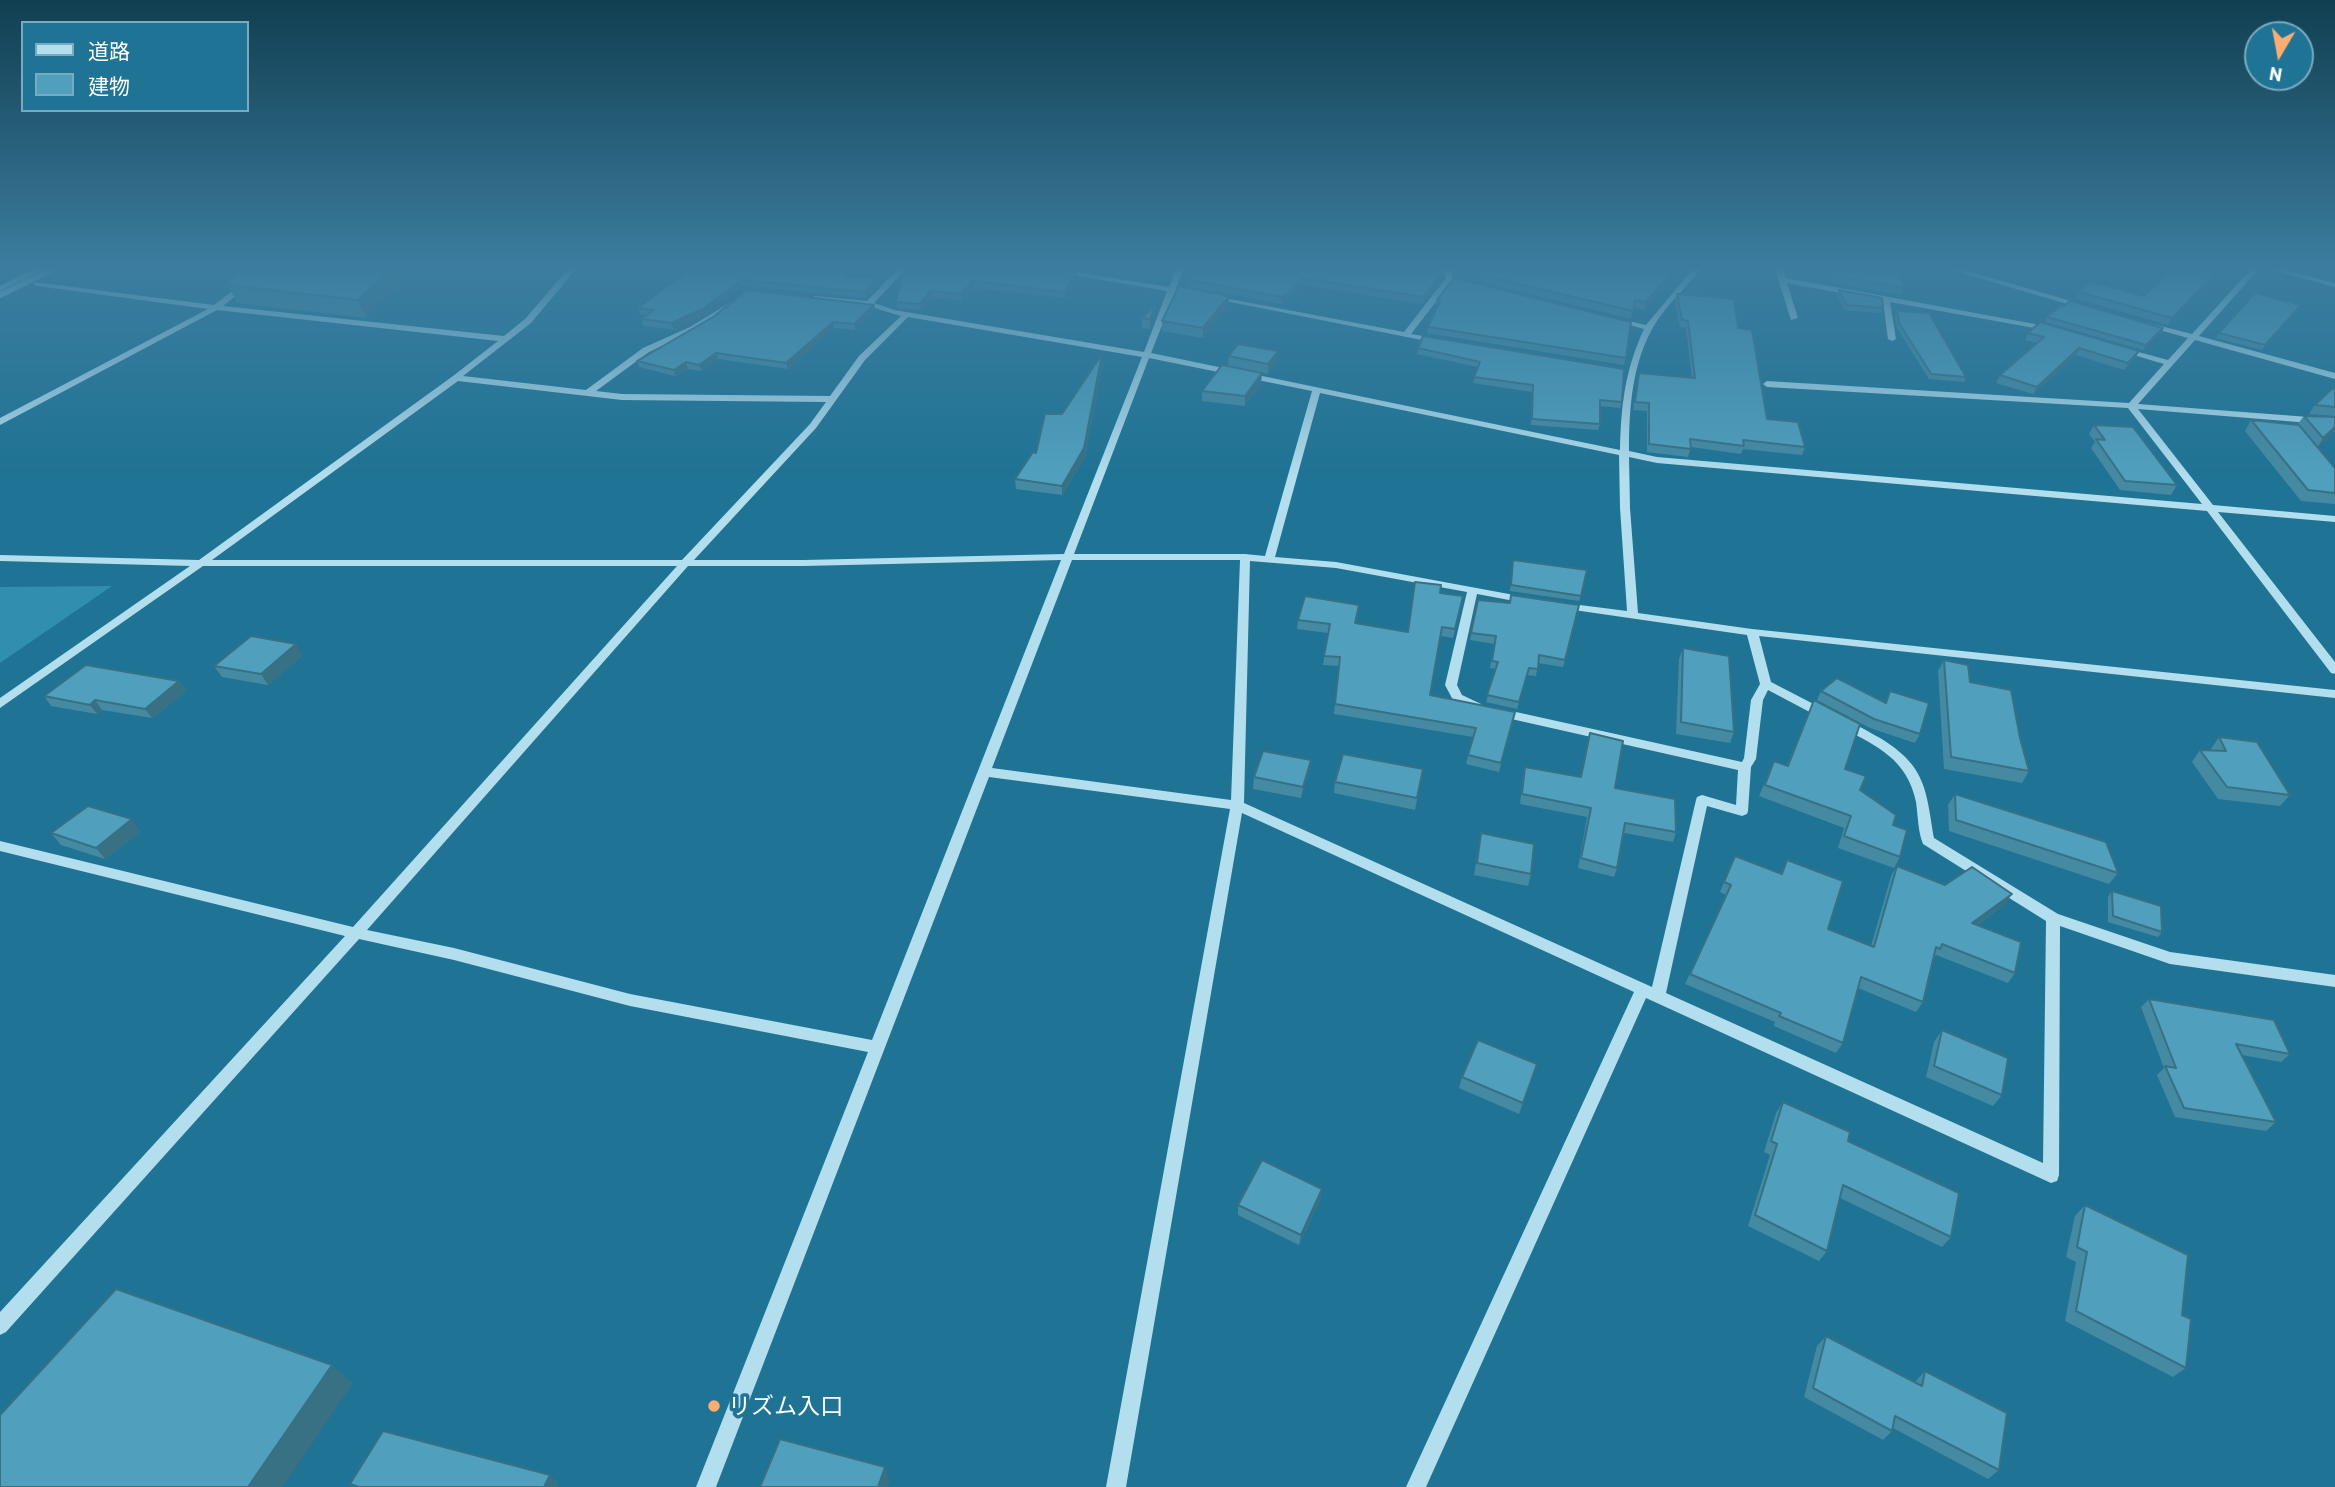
<!DOCTYPE html>
<meta charset="utf-8">
<style>
body{margin:0}
#map{position:relative;width:2335px;height:1487px;overflow:hidden;background:#1f7394;font-family:Barlow,"Noto Sans JP",sans-serif}
canvas{display:block}
.legend{position:absolute;left:21px;top:21px;width:228px;height:91px;box-sizing:border-box;background:#1f7394;border:2px solid #79abbf;margin:0;padding:9px 12px;list-style:none;font-size:21px;color:#fff}
.legend li{display:flex;align-items:center;gap:14px;height:35px}
.legend b{width:35px;border:2px solid #79abbf}
.north{position:absolute;left:2244px;top:21px;width:70px;height:70px;box-sizing:border-box;background:#1f7394;border:2px solid #79abbf;border-radius:50%;rotate:190deg;font-size:19px;font-weight:700;line-height:28px;text-align:center;color:#fff}
.north::after{content:'';display:block;margin:auto;width:24px;height:32px;background:#fcad72;clip-path:polygon(50% 0,100% 100%,50% 72%,0 100%)}
</style>
<div id="map">
<canvas width="2335" height="1487"></canvas>
<ul class="legend">
<li><b style="height:9px;background:#b2deee"></b>道路</li>
<li><b style="height:19px;background:#50a0bd"></b>建物</li>
</ul>
<div class="north">N</div>
</div>
<script>
const g = document.querySelector('canvas').getContext('2d');
g.lineJoin = 'round';
function fillPath(path, color) {
  g.fillStyle = color;
  g.fill(path, 'evenodd');
}
function stroke(path, color, width, dash) {
  g.strokeStyle = color;
  g.lineWidth = width;
  g.lineCap = dash ? 'butt' : 'round';
  g.setLineDash(dash || []);
  g.stroke(path);
}
function label(font, color, halo, rows, align = 'center') {
  g.font = font + ' Barlow,"Noto Sans JP",sans-serif';
  g.lineWidth = 7;
  g.setLineDash([]);
  g.textBaseline = 'middle';
  g.strokeStyle = halo;
  g.fillStyle = color;
  for (const [text, x, y, turn = 0] of rows) {
    g.save();
    g.translate(x, y);
    g.rotate((+turn || 0) * Math.PI / 180);
    g.textAlign = isNaN(turn) ? turn : align;
    if (halo) g.strokeText(text, 0, 0);
    g.fillText(text, 0, 0);
    g.restore();
  }
}
const green = new Path2D(`
 M112 586 0 663V587Z`);
const stream = new Path2D(`
 M0 295 53 269`);
const minor = new Path2D(`
 M34 269H44L0 291V286Z
 M261 269H270L223 306 504 336 525 319 568 269H576L531 323 463 376 586 390 643 348 690 327 731 302H734V306L696 331 649 352 596 391 622 394 830 396 859 356 901 316 868 306 817 300H814V296L867 301 898 269H906L874 303 894 310 1144 352 1167 291 1037 269H1056L1169 287 1176 269H1184L1176 288 1183 291 1175 293 1151 353 1620 450C1621 405 1625 370 1644 329L1611 320 1615 318 1646 325 1693 269H1701C1686 288 1667 304 1655 324 1632 362 1629 408 1629 451L1657 457 2202 504 2128 408 1767 387 1763 384 1767 381 2129 403 2164 364 2120 351V347L2168 360 2188 338 2145 326V322L2192 334 2251 269H2259L2199 336 2335 373V379L2195 340 2138 404 2335 419V425L2138 409 2213 505 2335 516V522L2218 512 2335 662V674L2331 673 2207 511 1657 463 1629 457 1630 508 1638 613 1752 629 2335 690V698L1759 636 1771 682 1827 711 1829 714 1827 717H1819L1768 690 1763 700 1756 759 1751 767 1748 811 1747 814 1742 816 1707 806 1666 993 2043 1163 2046 921 1923 844C1918 832 1918 816 1916 802 1907 759 1877 746 1842 728L1840 725 1842 722 1846 721C1858 725 1869 732 1880 738 1926 766 1926 789 1934 838L2058 914 2170 952 2335 975V987L2170 964 2060 926 2059 1175 2057 1181 2051 1183 1646 998 1426 1487H1406L1634 992 1242 813 1126 1487H1106L1230 809 989 777 716 1487H696L868 1052 630 1006 454 960 359 939 6 1332 0 1335V1312L345 936 0 851V841L353 927 677 566H203L0 708V698L190 566 0 561V555L199 560 453 376 498 341 217 310 0 425V418L208 309 37 286 33 284 34 282 214 305ZM908 317 1142 357 1064 554 804 560H694L816 428 865 360ZM1149 358 1312 391 1265 556 1245 554H1074ZM458 381 622 400 826 402 810 424 682 560H212ZM1320 393 1619 455 1620 508 1627 611 1564 603 1559 606 1560 608 1747 635 1760 684 1751 700 1744 758 1742 762 1498 708 1492 712 1498 716 1738 770 1736 805 1702 795 1697 797 1696 800 1652 987 1244 803 1250 561 1336 568 1467 592 1445 685 1453 700 1477 711 1483 707 1481 704 1462 695 1457 685 1477 594 1525 603 1530 600 1525 597 1336 562 1275 557ZM1061 560 872 1040 630 994 454 948 367 930 688 566H804ZM1072 560H1240L1231 800 992 768Z
 M1442 269H1450L1453 277 1472 284 1468 286 1452 281 1411 334 1440 339 1441 341 1437 343 1210 298 1214 296 1404 332 1446 278Z
 M1775 269H1783L1786 278 2051 327 2055 329 2051 331 1890 302 1896 339 1892 341 1888 339 1883 301 1787 283 1798 318 1791 320Z
 M1948 269H1961L2088 306 2081 308Z
 M2268 269H2281L2335 283V287Z`);
const wall = new Path2D(`
 M242 269H416L366 318 237 303 228 285Z
 M691 269H853L849 276 878 278 879 285 866 298 743 286 706 315 674 330 643 326 642 319 647 315 640 314 638 308Z
 M905 269 1076 272 1077 278 1066 298 974 288 962 301 931 297 921 310 897 308 896 302Z
 M1452 269H1679L1644 310 1633 307 1631 319 1477 281 1455 275Z
 M1828 269H1831L1904 288 1901 295 1832 283 1826 273Z
 M2217 274 2168 325 2075 298 2079 292 2144 296Z
 M1200 276 1443 278 1423 304 1303 285 1282 304 1189 287V280Z
 M1839 290 1883 308 1881 313 1844 310 1837 295Z
 M1677 294 1738 328 1767 419 1805 447 1802 455 1743 449 1741 454 1691 447 1688 457 1647 452V411L1633 410 1639 373 1692 378 1686 328 1680 327 1675 302Z
 M1229 296V305L1203 338 1162 331V321Z
 M1437 300 1626 358 1624 365 1427 333 1428 327 1437 306H1436Z
 M874 305 875 311 855 330 834 328 788 369 718 359 701 371 688 369 675 376 639 367 637 361Z
 M2298 310 2262 350 2216 338 2219 333Z
 M1897 311 1966 377 1964 382 1929 379 1897 328 1895 316Z
 M1155 316 1150 329 1142 328V318Z
 M2047 317 2160 333 2143 350 2045 322Z
 M2028 333 2139 351 2135 358 2124 370 2076 355 2033 394 1996 383 2000 375 2037 343 2025 340Z
 M1423 336 1622 402 1620 408 1600 406V424L1598 430 1531 425 1532 392 1473 383 1478 367 1417 354 1418 348Z
 M1229 356 1277 361 1268 374 1228 366Z
 M1103 362 1085 457 1062 495 1016 489 1015 479 1036 453 1062 414Z
 M1261 383 1245 406 1202 401V391Z
 M2335 386V416L2309 414 2315 405Z
 M2304 416 2335 417V431L2317 447 2335 468V504L2301 501 2245 431 2251 420 2297 425Z
 M2094 425 2177 485 2171 495 2120 490 2091 448 2095 442 2089 434Z
 M1513 560 1581 596 1579 601 1510 591Z
 M1440 593 1463 596 1453 638 1441 636 1430 695 1515 712 1499 772 1466 764 1473 737 1334 714 1339 666 1323 665 1328 633 1297 629 1298 620 1359 605 1356 624 1408 632Z
 M1511 595 1565 660 1563 667 1538 663 1536 676 1527 675 1517 709 1486 702 1496 669 1490 668 1494 644 1470 640 1478 600 1509 603Z
 M1683 648 1734 732 1730 743 1676 734 1679 659Z
 M303 655 268 685 222 677 214 666Z
 M1944 660 1970 682 2020 738 2029 771 2022 783 1944 769 1938 671Z
 M179 681 186 691 152 718 102 710 97 714 51 706 44 696Z
 M1821 691 1885 702 1890 691 1920 734 1915 743 1870 728 1817 700Z
 M1814 700 1845 769 1860 790 1893 825 1900 857 1894 868 1838 848 1844 828 1759 796 1774 761 1787 765Z
 M1590 733 1615 788 1676 832 1673 842 1624 833 1617 868 1614 877 1578 868 1587 817 1520 804 1523 776 1525 767 1580 777Z
 M2219 737 2290 795 2280 806 2218 799 2192 762 2200 750 2212 751 2211 749Z
 M1311 760 1309 771 1301 798 1253 789 1254 777Z
 M1423 769 1415 810 1334 793 1335 782Z
 M1955 794 2118 873 2109 884 1949 831 1948 805Z
 M141 831 105 859 61 845 51 833Z
 M1481 833 1531 874 1528 886 1474 875Z
 M1735 856 1781 874 1787 860 1828 929 1871 946 1891 876 1897 866 1945 885 2005 904 1977 925 2015 973 2008 983 1936 955 1933 959 1923 1002 1916 1012 1858 988 1843 1043 1836 1053 1774 1026 1775 1022 1685 984 1726 895 1720 892Z
 M2112 891 2162 932 2158 937 2108 922V897Z
 M2149 999 2290 1054 2281 1062 2242 1055 2276 1122 2266 1131 2175 1117 2157 1075 2164 1068 2141 1007Z
 M1942 1030 2002 1095 1993 1106 1926 1077 1934 1042Z
 M1537 1064 1519 1114 1459 1088 1462 1077Z
 M1783 1102 1848 1141 1951 1237 1942 1247 1840 1198 1827 1251 1819 1261 1748 1226 1770 1155 1764 1152 1776 1113Z
 M1322 1189 1320 1200 1299 1245 1238 1215V1205Z
 M2085 1205 2182 1315 2186 1368 2173 1377 2065 1321 2076 1262 2066 1257 2075 1216Z
 M1826 1336 1915 1382 1925 1371 1999 1470 1988 1479 1893 1428 1892 1431 1883 1440 1804 1397 1817 1346Z`);
const shadedWall = new Path2D(`
 M390 269H416L366 318 358 300Z
 M848 269H853L845 282 844 276Z
 M1675 269H1679L1644 310 1646 302Z
 M2220 269 2217 274 2168 325 2172 318Z
 M1444 271 1443 278 1423 304 1424 297Z
 M1076 272 1077 278 1066 298 1065 292Z
 M878 278 879 285 866 298 865 292Z
 M1303 278V285L1282 304 1283 297Z
 M742 280 743 286 706 315 674 330 672 323Z
 M973 281 974 288 962 301 961 294Z
 M930 291 931 297 921 310 920 304Z
 M1229 296V305L1203 338V328Z
 M874 305 875 311 855 330 854 324Z
 M2301 305 2298 310 2262 350 2265 345Z
 M1155 306V316L1150 329V319Z
 M833 322 834 328 788 369 786 363Z
 M2163 328 2160 333 2143 350 2146 345Z
 M2079 348 2076 355 2033 394 2037 387Z
 M1278 351 1277 361 1268 374V364Z
 M2139 351 2135 358 2124 370 2128 363Z
 M716 353 718 359 701 371 699 365Z
 M1102 354 1103 362 1085 457 1062 495V486Z
 M686 362 688 369 675 376 674 370Z
 M1262 373 1261 383 1245 406V396Z
 M2335 427V431L2317 448 2323 438Z
 M296 644 303 655 268 685 261 674Z
 M179 681 186 691 152 718 145 709Z
 M95 700 102 710 97 714 90 705Z
 M1311 760 1309 771 1301 798 1303 787Z
 M132 819 141 831 105 859 96 848Z
 M2012 894 2005 904 1965 933 1972 923Z
 M1322 1189 1320 1200 1299 1245 1301 1235Z
 M332 1365 353 1383 283 1487H248Z
 M885 1467 890 1480 888 1487H878Z
 M550 1475 558 1483 557 1487H544Z`);
const building = new Path2D(`
 M242 269H390L358 300 228 285V280Z
 M691 269H848L844 276 878 278 865 292 742 280 704 308 672 323 642 319 654 310 638 308Z
 M905 269H1059L1076 272 1065 292 973 281 961 294 930 291 920 304 896 302Z
 M1201 269H1444V271L1424 297 1303 278 1283 297 1189 280 1195 274 1200 276Z
 M1461 269H1675L1646 302 1635 300 1633 311 1478 274Z
 M1831 269H1898L1904 288 1834 276Z
 M2173 269H2219L2172 318 2079 292 2090 282 2144 296Z
 M1454 278 1631 322 1626 358 1428 327 1440 301 1437 300Z
 M1179 286 1229 296 1203 328 1162 321Z
 M747 290 874 305 854 324 833 322 786 363 716 353 699 365 686 362 674 370 637 361 713 317Z
 M1839 290 1882 298 1883 308 1846 305Z
 M2255 293 2301 305 2265 345 2219 333Z
 M1677 294 1734 299 1738 328 1752 330 1767 419 1798 422 1805 447 1743 440 1744 446 1690 439 1691 449 1649 444V403L1635 402 1639 373 1695 378 1688 321 1682 320Z
 M2070 301 2163 328 2146 345 2047 317 2061 305 2064 306Z
 M1155 306 1150 319 1142 318Z
 M1897 311 1929 313 1966 377 1931 374 1899 323Z
 M2040 322 2139 351 2128 363 2079 348 2037 387 2000 375 2044 337 2028 333Z
 M1423 336 1624 369 1622 402 1600 400V424L1532 419 1533 385 1474 377 1480 362 1418 348Z
 M1238 344 1278 351 1268 364 1229 356Z
 M1102 354 1084 448 1062 486 1015 479 1033 452 1036 453 1045 414H1062Z
 M1222 365 1262 373 1245 396 1202 391Z
 M2335 386V407L2315 405Z
 M2304 416 2335 417V427L2323 438Z
 M2251 420 2299 425 2335 468V493L2308 490Z
 M2094 425 2133 427 2177 485 2125 481 2096 439 2105 440Z
 M1513 560 1587 570 1581 596 1511 585Z
 M1415 582 1441 585 1440 593 1463 596 1455 629 1442 627 1430 695 1515 712 1501 763 1468 755 1476 728 1335 704 1340 657 1324 656 1330 624 1298 620 1305 596 1359 605 1355 623 1408 632Z
 M1511 595 1579 605 1565 660 1539 655 1538 669 1529 668 1519 702 1487 695 1498 662 1492 661 1496 636 1471 633 1478 600 1510 603Z
 M251 636 296 644 261 674 214 666Z
 M1683 648 1729 656 1734 732 1681 722Z
 M1944 660 1968 665 1970 682 2011 690 2020 738 2029 771 1951 757Z
 M86 665 179 681 145 709 95 700 90 705 44 696Z
 M1837 678 1886 703 1890 691 1929 703 1920 734 1874 719 1821 691Z
 M1814 700 1860 724 1845 769 1866 776 1860 790 1896 815 1893 825 1907 830 1900 857 1844 836 1851 816 1765 785 1774 761 1788 766Z
 M1590 733 1623 741 1615 788 1675 799 1676 832 1625 823 1617 868 1581 858 1591 808 1522 794 1525 767 1581 777Z
 M2219 737 2257 742 2290 795 2227 787 2200 750 2226 751Z
 M1263 751 1311 760 1303 787 1254 777Z
 M1343 754 1423 769 1417 798 1335 782Z
 M1955 794 2106 842 2118 873 1956 820Z
 M88 806 132 819 96 848 51 833Z
 M1481 833 1534 844 1531 874 1477 863Z
 M1735 856 1782 874 1787 860 1843 881 1828 929 1874 947 1897 866 1945 885 1972 867 2012 894 1972 923 2021 942 2015 973 1942 944 1940 949 1936 947 1923 1002 1861 977 1843 1043 1779 1016 1781 1013 1690 974 1731 885 1724 882Z
 M2112 891 2161 906 2162 932 2113 916Z
 M2149 999 2274 1020 2290 1054 2236 1044 2276 1122 2184 1108 2165 1066 2176 1068Z
 M1942 1030 2008 1058 2002 1095 1934 1066Z
 M1478 1040 1537 1064 1523 1103 1462 1077Z
 M1783 1102 1850 1132 1848 1141 1959 1193 1951 1237 1843 1185 1827 1251 1755 1215 1777 1144 1771 1141Z
 M1262 1160 1322 1189 1301 1235 1238 1205Z
 M2085 1205 2188 1255 2182 1315 2191 1319 2186 1368 2076 1311 2087 1252 2077 1247Z
 M116 1289 332 1365 248 1487H0V1415Z
 M1826 1336 1922 1386 1925 1371 2007 1413 1999 1470 1895 1416 1892 1431 1813 1388Z
 M383 1431 550 1475 544 1487H359L350 1484Z
 M780 1439 885 1467 878 1487H760Z`);
const markers = [
 [714,1406,7,"#fcad72"]
];
const nearPoinames = [
 ["リズム入口",728,1406]
];
fillPath(green, '#308eaf');
stroke(stream, '#a6ddef', 6);
fillPath(minor, '#b2deee');
fillPath(wall, '#458aa3');
fillPath(shadedWall, '#387084');
fillPath(building, '#50a0bd');
stroke(building, '#387084', 2);
const sky = g.createLinearGradient(0, 0, 0, 477);
sky.addColorStop(0, '#113f51');
sky.addColorStop(0.56, '#3c7d9f');
sky.addColorStop(1, '#3c7d9f00');
g.fillStyle = sky;
g.fillRect(0, 0, 2335, 477);
for (const [x, y, r, color] of markers) {
  const dot = new Path2D();
  dot.arc(x, y, r, 0, 2 * Math.PI);
  g.fillStyle = color;
  g.fill(dot);
  stroke(dot, '#1f7394', 2.5);
}
label('23px', '#fff', '#1f7394', nearPoinames, 'left');
</script>
